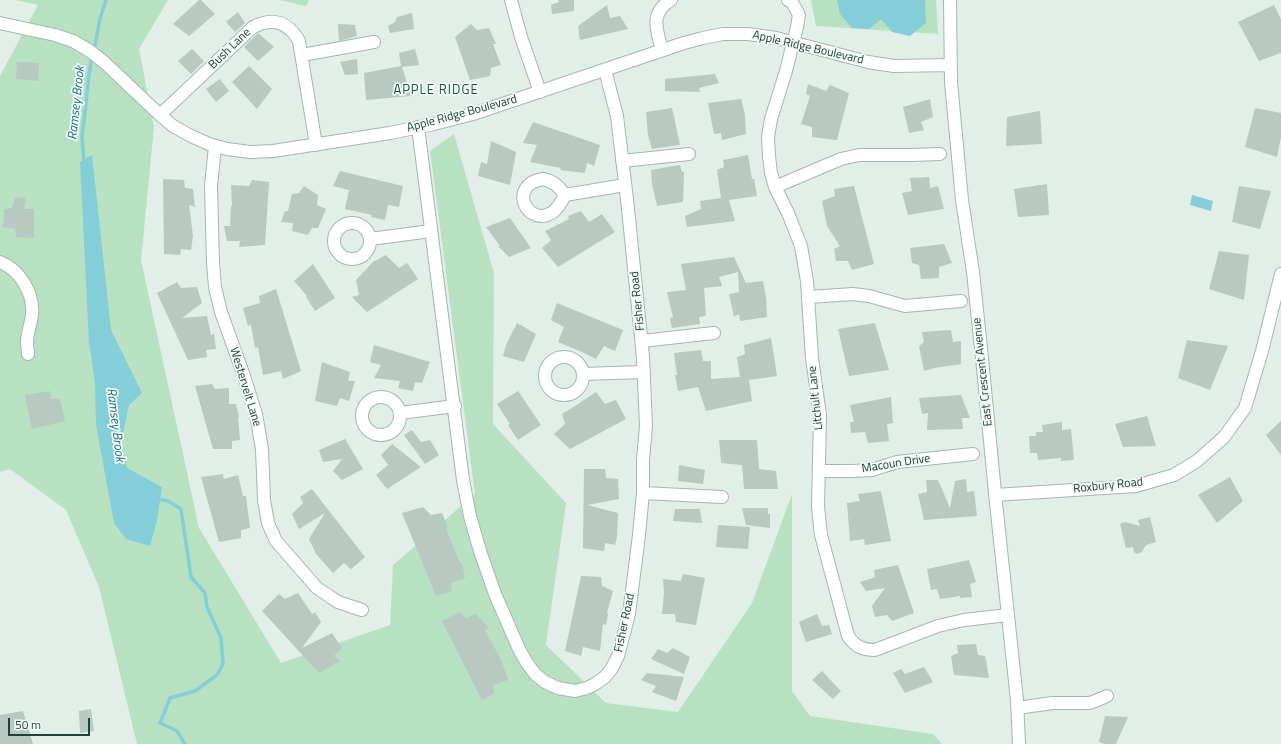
<!DOCTYPE html>
<style>
body{margin:0}
#map{position:relative;width:1281px;height:744px;overflow:hidden;background:#e2eee8;font-family:"Titillium Web",sans-serif}
canvas{display:block}
.scale{position:absolute;left:8px;top:718px;width:82px;height:18px;box-sizing:border-box;border:2px solid #204137;border-top:0;padding-left:5px;font-size:12px;line-height:14px;white-space:nowrap;color:#204137;-webkit-text-stroke:3px #f3faf6;paint-order:stroke}
</style>
<div id="map">
<canvas width="1281" height="744"></canvas>
<div class="scale">50 m</div>
</div>
<script>
const g = document.querySelector('canvas').getContext('2d');
g.lineJoin = 'round';
function fillPath(path, color) {
  g.fillStyle = color;
  g.fill(path, 'evenodd');
}
function stroke(path, color, width, dash) {
  g.strokeStyle = color;
  g.lineWidth = width;
  g.lineCap = dash ? 'butt' : 'round';
  g.setLineDash(dash || []);
  g.stroke(path);
}
function label(font, color, halo, rows, align = 'center') {
  g.font = font + ' "Titillium Web",sans-serif';
  g.lineWidth = 3.5;
  g.setLineDash([]);
  g.textBaseline = 'middle';
  g.strokeStyle = halo;
  g.fillStyle = color;
  for (const [text, x, y, turn = 0] of rows) {
    g.save();
    g.translate(x, y);
    g.rotate((+turn || 0) * Math.PI / 180);
    g.textAlign = isNaN(turn) ? turn : align;
    if (halo) g.strokeText(text, 0, 0);
    g.fillText(text, 0, 0);
    g.restore();
  }
}
const green = new Path2D(`
 M16 0H168L139 49 154 127 141 260 199 528 281 663 390 625 393 565 475 494 430 151 454 134 494 273 493 424 566 503 546 645 606 703 678 712 752 603 792 494V691L810 716 933 734 942 744H137L99 587 66 510 10 469 0 472V76L38 5Z
 M280 0H309L306 6Z
 M811 0H936L938 34 816 26Z`);
const water = new Path2D(`
 M837 0H925L926 23 910 36 892 32 881 19 869 29 852 28 840 14Z
 M92 155 111 330 142 393 129 405 121 442 127 468 162 487 157 520 150 546 126 539 114 523 96 425 95 383 89 343 80 162Z
 M1192 195 1213 201 1211 211 1190 205Z`);
const stream = new Path2D(`
 M94 50 100 19 106 0
 M84 163 82 136 86 103 89 75 92 56
 M157 499 168 501 181 509 191 577 205 593 207 607 221 638 223 664 217 675 195 691 170 698 160 723 177 731 185 744`);
const building = new Path2D(`
 M199 0H201L215 14 189 36 173 24Z
 M558 0H574V11L552 14 551 5 559 2Z
 M607 5 610 18 620 16 628 29 580 40 578 26Z
 M1274 5 1281 19V53L1259 61 1238 22Z
 M238 12 245 23 235 32 226 22Z
 M412 13 414 29 390 33 388 26 395 22 397 17Z
 M338 24 355 25 357 36 339 41Z
 M471 24 477 30 489 28 496 44H493L501 65 491 68 490 76 470 80 455 37Z
 M258 33 274 47 258 61 244 47Z
 M192 49 204 61 191 74 178 61Z
 M415 49 419 65 402 67 411 96 366 100 364 73 401 66 399 53Z
 M357 59 358 74 345 75 340 62Z
 M17 62 39 63 38 81 16 79Z
 M249 66 272 89 257 109 232 82Z
 M715 74 719 83 699 88 700 92 665 91V79Z
 M220 79 229 91 216 102 206 89Z
 M808 84 826 91 830 85 849 93 837 140 812 137V127L801 124 810 96 806 94Z
 M741 99 745 115 746 134 722 140 721 133 714 134 708 103Z
 M930 99 933 117 921 122 924 130 909 133 903 107Z
 M672 108 680 145 652 149 648 135 646 112Z
 M1255 108 1281 113V137L1277 157 1245 147Z
 M1040 111 1042 144 1006 146 1007 117Z
 M533 122 600 145 594 166 587 163 585 173 560 170 561 168 530 162 537 145 523 143Z
 M491 141 516 152 510 185 478 176 481 162 487 164Z
 M748 155 752 179H754L757 196 729 200 735 221 687 227 685 216 701 209 700 201 721 198 717 170 724 167 723 160Z
 M680 165 682 172H684L683 202 657 206 652 184 651 170Z
 M340 171 403 186 399 207 388 205 385 220 371 217 372 215 345 209 349 190 333 186Z
 M929 177 930 188 938 186 944 209 908 215 902 193 912 191 910 178Z
 M163 179 184 180 185 188 193 189 195 207 189 205 193 236 191 250 181 249 180 255 164 254Z
 M252 180 269 182 265 245 239 247 240 241H227L224 226H230L231 206H232L231 185 249 186Z
 M1047 184 1049 215 1018 217 1014 189Z
 M304 186 318 195 317 205 326 209 318 228H312L308 235 292 231 293 223 281 222 285 211H288L292 194 299 193Z
 M854 186 874 264 852 270 848 261H836L834 249 840 246 827 226 822 201 835 196 834 189Z
 M1239 186 1271 191 1260 229 1232 222Z
 M26 197 24 209H34V238L16 237 15 229 3 227 4 209 12 208 15 198Z
 M581 211 589 222 602 214 615 232 558 267 542 248 551 240 545 231 569 219 568 216Z
 M510 218 531 248 509 257 498 246H500L486 227Z
 M944 244 952 263 939 267V278L921 279 919 265 912 263 910 248Z
 M1219 251 1249 255 1244 300 1209 289Z
 M386 255 399 268 407 263 418 279 367 312 352 297 359 295 356 280 373 262Z
 M734 257 746 283 763 281 766 297 767 317 740 321 739 314 734 317 729 294 739 292 738 272 719 277 722 286 704 288 706 316 699 317 700 324 672 328 670 318 673 317 667 292 686 290 681 264Z
 M313 264 335 298 315 311 306 297 307 296 294 281Z
 M177 282 181 288 197 287 202 303 182 318 207 316 211 335 214 334 216 349 206 350 207 357 188 360 157 293Z
 M276 289 301 371 283 379 281 371 263 375 258 347 255 348 251 325 248 326 243 308 260 303 259 296Z
 M557 303 623 330 615 351 604 346 596 359 582 352 558 342 564 327 551 320Z
 M517 323 536 334 524 362 503 356 506 345Z
 M875 323 889 370 849 376 838 329Z
 M951 330 953 342 961 341V364L934 368 924 371 919 346 924 342 922 332Z
 M771 338 777 376 749 380 752 401 706 411 698 387 678 391 675 375H677L674 353 701 350 703 361H711V379L740 377 737 357 745 354 744 345Z
 M1187 340 1228 346 1210 390 1178 378Z
 M374 345 430 362 422 383 415 382 413 391 398 388 400 381 374 378 381 365 370 362Z
 M322 362 350 372 348 381H355L349 401 340 398 337 406 315 401Z
 M212 384 215 389 229 388V404H236L239 417H238L240 440 232 441V449H213L195 386Z
 M50 391 51 399H60L65 421 32 429 25 395Z
 M518 391 541 425 518 440 508 425 510 424 497 404Z
 M596 392 605 404 616 400 626 419 570 449 554 434 565 424 562 414 575 406Z
 M961 395 970 418H962L963 429 927 430 928 413 922 414 919 398Z
 M891 397 893 423 887 424 889 441 868 443 865 432 851 433 850 422H854L850 405Z
 M1147 416 1156 446 1123 447 1115 424Z
 M1281 421V455L1266 435Z
 M1062 422V430L1071 429 1074 460 1061 461V458L1038 460 1037 453H1030L1029 436H1036V432H1043L1042 425Z
 M412 430 421 442 430 440 439 455 425 464 404 435Z
 M345 439 363 469 342 480 333 471 342 459 323 462 319 450Z
 M719 440H757L759 469 776 471 778 489H744L742 465 721 463Z
 M392 444 421 467 387 489 376 475 388 465 381 455Z
 M679 465 705 470 703 484 678 481Z
 M584 469H605L606 478 618 479 619 499 587 505 618 513 617 537 615 545 605 543 604 551 583 548Z
 M223 474 224 479 238 475 243 496H246L250 528 241 530V538L219 542 201 477Z
 M1230 477 1243 501 1217 523 1198 495Z
 M966 479 967 492 974 491 977 516 924 520 918 494 927 492 926 480H938L950 508 955 481Z
 M312 489 365 557 351 569 344 563 333 573 316 554 309 539 325 513 299 529 292 514 303 503 300 497Z
 M881 491 891 541 865 545 864 539 850 541 847 503 860 501 858 494Z
 M423 507 431 515 442 513 448 528 446 529 460 563H462L465 578 451 583 452 591 436 596 402 513Z
 M742 508H768V514H770V528L746 525Z
 M675 509H700L702 523 673 521Z
 M1150 517 1156 542 1146 545 1142 552 1137 554 1134 552 1133 547 1126 548 1120 524 1125 522 1140 526 1138 520Z
 M718 525 750 527 748 549 716 547Z
 M969 560 976 582 970 584 972 597 960 598V596L940 599 937 589 931 590 927 569Z
 M898 565 914 613 892 621 887 615 875 617 872 606 885 588 866 591 860 582 875 577 874 570Z
 M683 574 705 578 696 625 676 622 675 614H662L664 593 663 579 681 581Z
 M581 576 601 577 602 586 613 591 607 613 608 614 606 625 603 624 600 651 583 647 581 656 565 651Z
 M298 593 312 614 315 612 321 622 302 648 332 633 342 648 334 656 340 661 319 673 262 611 279 594 285 599Z
 M460 612 466 618 476 614 489 628 485 630 502 662 508 680 493 685 494 694 482 700 442 621Z
 M817 614 822 626 829 625 832 634 806 642 799 622Z
 M976 644 978 655 985 656 989 678 954 675 951 656 958 653 957 645Z
 M673 648 690 657 684 674 651 659 658 649 667 653Z
 M924 667 933 682 905 693 893 673 901 669 905 674Z
 M822 671 841 691 833 699 812 680Z
 M647 673 684 677 676 701 652 692 656 686 641 680Z
 M91 709 94 731 80 733 79 711Z
 M23 711 33 744H0V715Z
 M1105 716 1128 717 1116 744H1105L1099 742Z`);
const minor = new Path2D(`
 M511 0 521 37 540 92
 M788 0 792 2 799 15 797 27 786 71 771 119 768 137 769 156 771 173 775 187 788 213 801 246 807 281 812 358 820 415 818 507 821 535 848 636C855 646 862 650 875 650L938 626 964 620 1008 615
 M950 0 951 82 962 200 973 272 982 358 996 503 1017 700 1019 744
 M0 23 55 35 73 41 90 51 105 63 160 115 173 126 191 136 209 144 227 149 250 152 273 151 390 133 434 124 473 114 684 43 703 38 723 34H748L776 38 868 62 894 66 951 65
 M662 50C657 31 649 13 671 0
 M302 55 374 42
 M160 115 253 27C273 17 288 22 299 41L316 145
 M418 127 463 480 470 516 480 551 495 594 519 649 527 663 535 674 545 682 558 688 575 691 587 688 595 684 605 677 612 668 618 656 629 614 639 535 643 493V460L646 426 643 357 627 199 617 116 605 70
 M215 146 211 186 213 263 215 287 221 312 244 376 256 414 262 449 264 500 268 523 276 541 317 588 338 602 362 610
 M622 161 689 154
 M543 179C554 181 559 187 565 195 562 201 558 208 553 212 528 229 506 185 543 179Z
 M775 187 841 159 859 155H912L940 154
 M565 195 625 185
 M334 241a18 18 0 1 1 36 0a18 18 0 1 1-36 0Z
 M370 239 431 231
 M0 262C20 270 34 293 32 315 31 324 27 333 27 342 27 346 28 350 28 354
 M809 297 853 294 869 296 905 306 961 301
 M642 341 714 333
 M545 376a19 19 0 1 1 38 0a19 19 0 1 1-38 0Z
 M583 374 644 372
 M362 416a19 19 0 1 1 38 0a19 19 0 1 1-38 0Z
 M400 413 455 406
 M819 471H853L872 470 897 462 973 454
 M643 493 722 497
 M995 495 1136 486 1174 475 1197 461 1224 437 1245 408 1262 351 1281 274
 M1017 708 1053 703H1090L1107 696`);
const streetNames = [
 ["Apple Ridge Boulevard",808,48,13],
 ["Bush Lane",230,49,-44],
 ["Apple Ridge Boulevard",462,114,-15],
 ["Fisher Road",638,301,-96],
 ["East Crescent Avenue",983,372,-96],
 ["Westervelt Lane",245,387,73],
 ["Litchult Lane",816,398,-96],
 ["Macoun Drive",896,464,-9],
 ["Roxbury Road",1108,486,-6],
 ["Fisher Road",625,623,-78]
];
const neighbourhoodNames = [
 ["APPLE RIDGE",436,91]
];
const waterNames = [
 ["Ramsey Brook",77,103,-84],
 ["Ramsey Brook",115,425,83]
];
fillPath(green, '#b8e1c2');
fillPath(water, '#84ced9');
stroke(stream, '#84ced9', 3.5);
fillPath(building, '#b7c9c1');
stroke(minor, '#a4b7af', 14);
stroke(minor, '#fff', 12);
label('12px', '#204137', '#f3faf6', streetNames);
g.letterSpacing = '1px';
label('13px', '#195545', '#f3faf6', neighbourhoodNames);
g.letterSpacing = '0px';
label('italic 13px', '#137484', '#f3faf6', waterNames);
</script>
